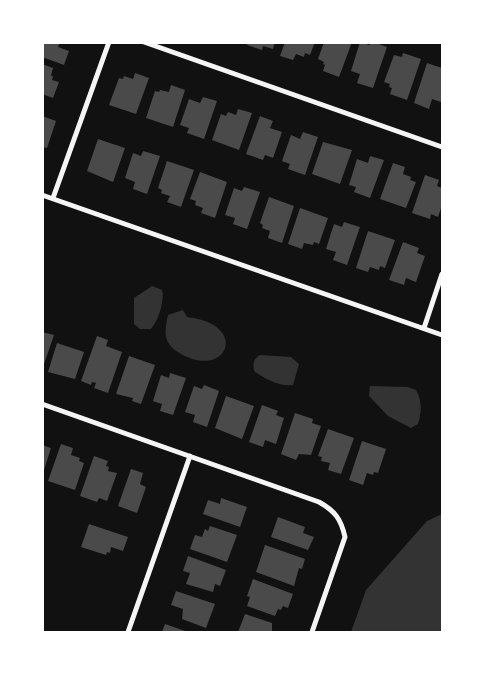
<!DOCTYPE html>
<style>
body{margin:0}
#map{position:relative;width:485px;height:675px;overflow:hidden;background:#111;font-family:"Alegreya Sans",sans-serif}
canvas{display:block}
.frame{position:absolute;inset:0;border:44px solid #fff;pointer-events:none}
</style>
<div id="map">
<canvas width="485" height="675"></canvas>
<div class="frame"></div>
</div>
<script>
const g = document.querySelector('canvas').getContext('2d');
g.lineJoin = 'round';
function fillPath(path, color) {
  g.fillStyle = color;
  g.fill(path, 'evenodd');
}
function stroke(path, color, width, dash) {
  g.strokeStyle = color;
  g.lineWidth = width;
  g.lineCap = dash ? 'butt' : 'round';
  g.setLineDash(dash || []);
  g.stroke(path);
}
const water = new Path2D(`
 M152 286 162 290C165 301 158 321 151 329H140L134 324V298Z
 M183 310 187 317C250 324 228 380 181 354 163 344 164 333 168 315Z
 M260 355 291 357 299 364 293 385C280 387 265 379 254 371 253 364 253 359 260 355Z
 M370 386 408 387 416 390C422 401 422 411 418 424L411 428 388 416 369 396Z
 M442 514V632H351L366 590 427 521Z`);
const building = new Path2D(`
 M42 42H60L58 47 69 51 64 65 42 57Z
 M248 42H275L273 49 263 46 262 50 247 45Z
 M285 42H315L310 55 305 53 304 57 296 54 293 60 280 56Z
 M324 42H352L339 77 323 71 325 65 323 64 324 62 318 59Z
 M360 42 369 45 373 42 387 47 373 88 357 83 360 74 351 71Z
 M403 53 421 59 407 100 390 94 392 88 389 87 390 84 384 82 394 55 402 57Z
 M427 63 442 68V99L441 102 432 99 429 109 414 103Z
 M42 64 53 68 51 75 53 77 52 80 59 82 53 98 42 94Z
 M135 73 149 78 136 114 109 105 119 78 123 79 124 76 133 79Z
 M171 85 185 90 173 127 146 118 155 91 159 92 160 90 169 92Z
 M203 97 217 101 204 139 187 133 189 128 180 125 189 99 200 103Z
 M238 109 252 113 239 150 212 140 221 114 226 116 228 112 236 115Z
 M42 116 56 121 47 148 42 147Z
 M260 116 273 121 270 128 282 132 273 158 265 155 263 160 246 154Z
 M303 132 318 137 305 175 288 169 290 164 282 161 291 135 300 139Z
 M98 139 125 148 113 182 87 171Z
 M323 142 352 150 340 184 312 174Z
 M143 151 160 156 147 194 133 189 135 182 125 178 133 153 141 156Z
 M370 156 384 160 370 198 354 192 356 187 349 185 357 159 368 163Z
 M167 161 194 170 181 207 167 202 170 196 161 193 162 190 158 188Z
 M393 163 405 167 403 174 411 177 410 180 416 182 406 208 380 199Z
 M200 172 227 182 215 218 201 213 203 208 195 205 196 201 190 199Z
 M425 175 439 180 437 186 442 188V205L438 217 431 214 430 219 412 213Z
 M244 187 260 192 247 229 233 224 235 218 225 215 234 188 242 191Z
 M269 197 294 206 282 243 268 238 270 231 262 228 263 225 260 223Z
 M300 208 328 218 319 244 314 242 313 245 304 243 302 249 288 244Z
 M344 222 360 227 347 265 333 260 336 252 326 249 334 224 342 227Z
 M368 231 395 240 385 268 380 266 379 270 370 267 368 272 356 268Z
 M403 242 419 248 417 253 425 256 416 282 406 278 404 285 389 280Z
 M42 332 54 335 43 367H42Z
 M97 336 108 340 106 346 122 352 108 393 94 388 96 383 92 382 91 385 81 381Z
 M57 343 84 352 75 379 48 372Z
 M129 356 155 365 141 404 132 401 133 398 116 394Z
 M170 373 186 378 173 415 160 411 162 404 153 401 161 375 169 378Z
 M204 385 219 391 207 427 193 422 195 415 185 412 194 386 202 389Z
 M226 396 254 406 242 439 215 428Z
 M262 405 278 411 276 415 284 418 276 444 265 440 263 447 249 442Z
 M295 413 313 419 312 423 321 426 311 455 299 454 296 460 281 454Z
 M328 429 354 438 341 474 328 470 330 463 321 461 322 457 318 456Z
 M362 441 386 449 378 473 374 472 373 475 367 473 363 485 349 480Z
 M61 444 73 448 71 455 80 458 79 461 84 463 75 490 48 481Z
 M42 445 51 448 43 473H42Z
 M94 456 108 461 106 466 109 467 108 471 117 473 107 501 99 498 97 502 80 496Z
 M131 469 143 473 140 484 146 487 137 513 118 506Z
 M221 498 247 507 240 527 203 514 208 500 220 504Z
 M278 517 305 527 303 533 314 537 308 550 271 537Z
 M89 524 128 537 123 551 111 547 110 553 107 552 106 555 81 547Z
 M210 526 237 535 227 562 190 549 195 535 202 537 205 529 208 531Z
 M265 545 305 559 302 569 299 568 294 586 256 572Z
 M188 556 226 570 220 586 215 584 213 592 186 584 190 573 183 571Z
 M253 579 293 594 288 608 283 606 281 610 278 609 275 616 247 606 250 597 247 596Z
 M176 591 215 604 206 628 182 619 183 609 171 605Z
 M245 614 272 623V632H238Z
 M165 624 188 632H162Z`);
const minor = new Path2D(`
 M144 42 442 147
 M42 195 442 335
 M53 198 109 42
 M424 328 442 274
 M42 404 319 502C335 511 341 519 345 537L312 632
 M128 632 190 456`);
fillPath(water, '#333');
fillPath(building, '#4a4a4a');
stroke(minor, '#f5f5f5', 5);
</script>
